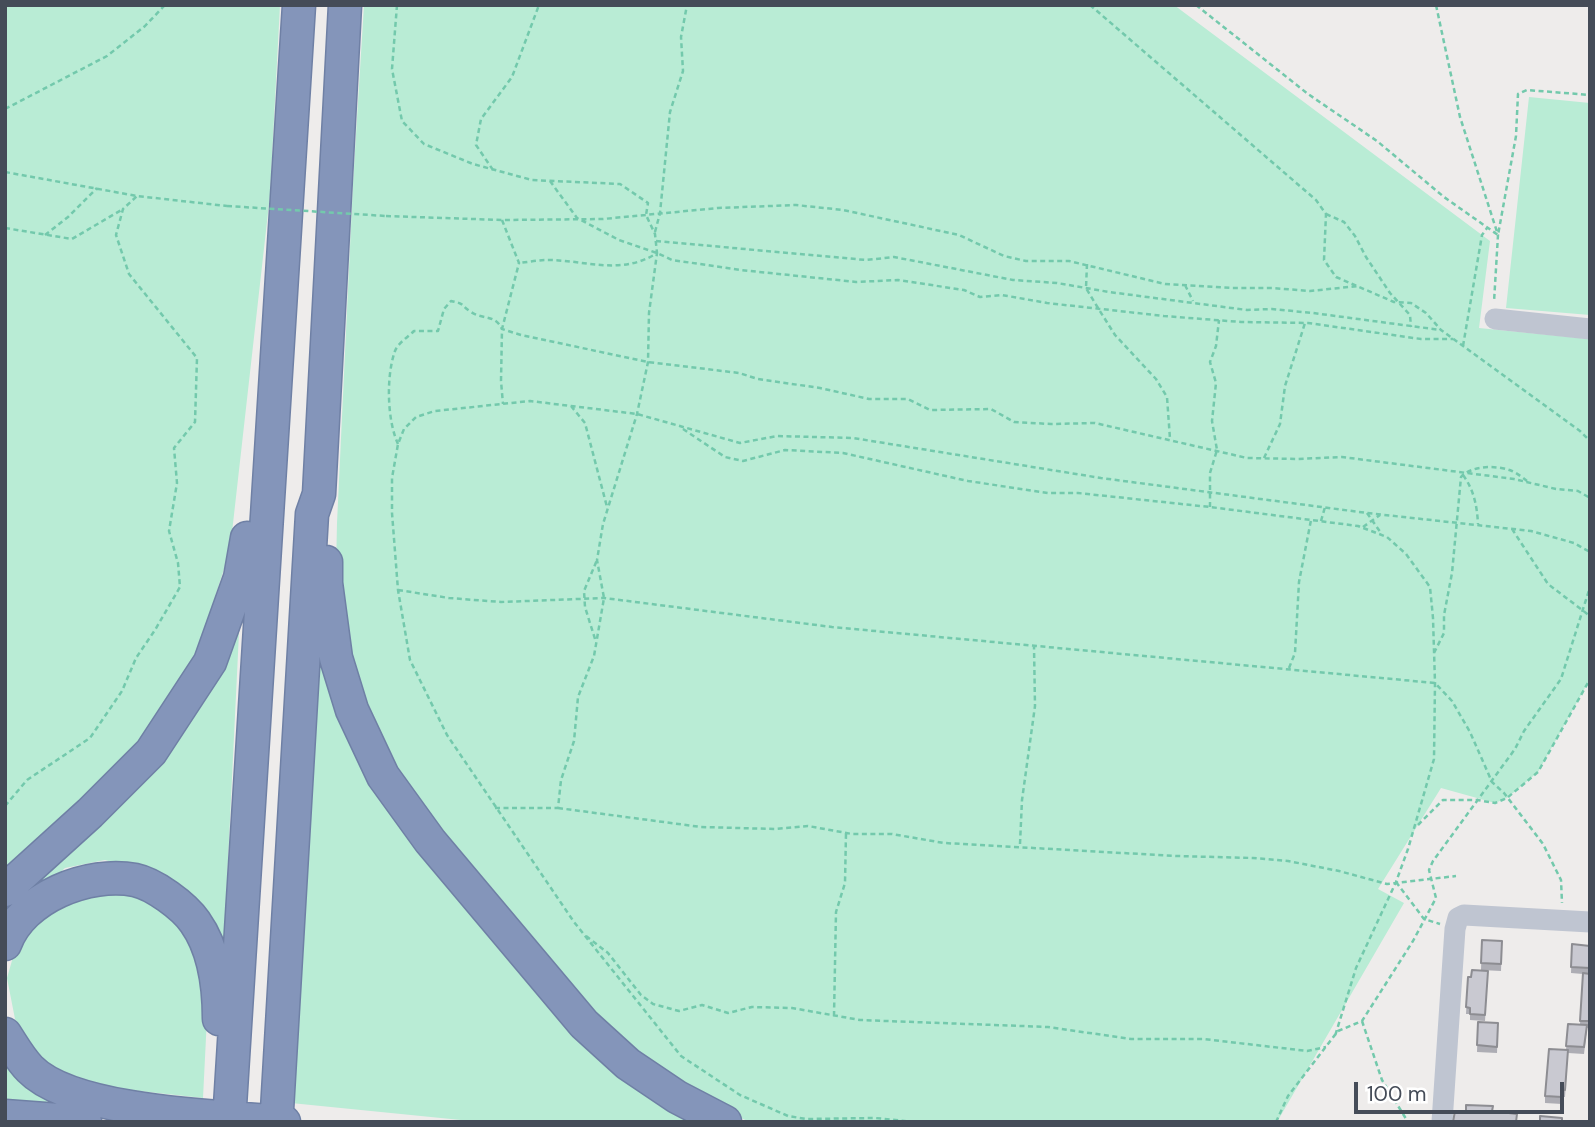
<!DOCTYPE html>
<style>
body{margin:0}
#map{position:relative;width:1595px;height:1127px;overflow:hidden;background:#eeeceb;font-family:"DM Sans",sans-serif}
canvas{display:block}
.frame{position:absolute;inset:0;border:7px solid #454c58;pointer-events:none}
.scale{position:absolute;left:1354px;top:1082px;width:210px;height:32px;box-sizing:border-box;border:4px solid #454c58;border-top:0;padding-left:9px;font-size:21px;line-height:24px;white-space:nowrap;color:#454c58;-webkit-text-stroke:5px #fff;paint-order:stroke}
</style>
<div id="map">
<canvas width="1595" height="1127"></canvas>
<div class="frame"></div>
<div class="scale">100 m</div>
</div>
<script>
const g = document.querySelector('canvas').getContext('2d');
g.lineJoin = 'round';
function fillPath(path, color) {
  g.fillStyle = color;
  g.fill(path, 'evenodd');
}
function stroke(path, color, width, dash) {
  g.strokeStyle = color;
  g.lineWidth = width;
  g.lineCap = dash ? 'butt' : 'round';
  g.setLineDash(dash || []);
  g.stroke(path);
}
const green = new Path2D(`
 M5 5H280L270 195 230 550 195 660 139 746 5 873Z
 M364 5H1174L1490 241 1479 328 1590 339V679L1538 772 1507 798 1495 803 1441 788 1378 889 1404 903 1277 1122H750L713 1106 625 1049 442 840 384 754 348 663 336 570 337 523 353 183Z
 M1529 97 1590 103V315L1506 308Z
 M240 612 224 944 202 909 159 876 105 860 65 868 5 922V910L77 842Z
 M322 636 402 827 708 1122H481L291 1103Z
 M109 890 158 902 185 921 208 997 203 1098 94 1086 61 1079 27 1047 15 1019 7 978 17 943 38 918 68 899Z
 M5 1063 47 1096V1104L5 1102Z`);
const path = new Path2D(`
 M397 5 392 69 402 121 424 144 473 164 532 180 620 184 648 203 646 215 655 234 657 253C621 276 586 260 547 260 538 260 528 262 519 263
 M1090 5 1316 200 1326 214 1324 260 1336 277 1394 302 1411 303 1426 313 1441 330 1580 431 1590 441
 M1196 5 1308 94 1377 141 1444 197 1498 235 1516 136 1518 94 1527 90 1590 95
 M1436 5 1460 117 1498 235 1494 302
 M5 109 107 56 145 26 165 5
 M493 170 476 145 481 119 512 77 539 5
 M5 172 137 196 227 206
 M550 181 577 218 619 240 657 253 672 260 741 270 856 282 898 280 964 290 980 297 1002 295 1047 303 1164 316 1241 322 1308 323 1421 339H1453
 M1326 214 1344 222 1355 236 1366 257 1390 293 1410 315 1411 327
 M386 216 502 220 603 219 718 208 796 205 843 210 959 235 1004 256 1026 261H1069L1165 284 1232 288H1272L1310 291 1358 286
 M502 220 519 263 502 329 501 381 503 404
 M5 228 72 239 123 209
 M655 232 660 213 670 112 683 71 681 37 687 5
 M45 235 68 217 97 188
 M656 241 866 260 894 257 1013 280 1057 283 1109 292 1247 310 1272 309 1313 313 1441 330
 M1087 264 1086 288 1098 308 1115 335 1156 379 1167 397 1170 439
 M1185 285 1193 301
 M1463 346 1482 235 1487 228
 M571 406 585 423 607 507
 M683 429 725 457 743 461 785 450 843 453 968 481 1048 493H1078L1210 507 1358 526 1387 537 1406 554 1430 587 1433 618 1435 683 1434 759 1408 849 1396 882 1356 968 1335 1036
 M398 444C387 420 386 376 395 351 398 343 408 337 414 331H438L444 309 451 301C466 304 460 305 471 312 483 320 495 314 502 329L521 335 648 362 739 373 758 379 820 388 869 399H908L930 410 991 409 1014 422 1051 424 1095 423 1247 458 1297 459 1342 457 1514 479 1556 489 1578 491 1590 498
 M1264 458 1280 424 1285 386 1305 323
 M1463 475C1474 490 1477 506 1478 524
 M1210 507V473L1217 450 1212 421 1216 383 1210 362 1216 346 1219 320
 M1367 513 1381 533
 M1321 521 1325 507
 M1363 527 1380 515
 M1512 529 1548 584 1590 616
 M398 590 449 598 501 602 604 598 832 627 1435 683 1452 701 1470 732 1492 782 1504 793 1543 844 1561 880 1562 903
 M595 639 585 607 584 591 597 560
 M1434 653 1444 633V615L1452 573 1461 477C1472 465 1497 465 1512 471 1517 473 1523 478 1527 481
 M1289 668 1295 653 1299 582 1311 520
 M5 806 27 780 90 738 122 691 136 658 155 630 180 587 178 563 169 531 177 483 174 448 195 422 197 358 129 274 116 235 123 209 137 196
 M495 808H558L561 780 574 741 578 697 594 656 604 598 597 560 603 524 637 414 648 362 649 313 657 253
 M558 808 701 827 775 829 808 826 852 834H892L944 843 1176 856 1253 858 1288 861 1339 871 1387 884 1456 876
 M1418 825 1443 800H1477L1495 803 1507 798 1538 772 1590 679
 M1020 844 1022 800 1035 706 1034 646
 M1396 882 1424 919 1440 924
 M586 936 608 953 641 995 653 1004 679 1011 702 1005 728 1013 752 1007 792 1008 860 1020 1048 1027 1131 1039H1204L1307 1051 1326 1047
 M834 1016 836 912 845 883 846 833
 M1362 1021 1382 1080 1408 1122
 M915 1122 875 1118 806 1119 788 1116 740 1095 681 1056 574 922 447 735 410 660 398 590 392 513V478L398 444 404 429 416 417 435 411 530 401 637 414 740 443 777 436 853 438 1101 478 1367 513 1531 531 1574 543 1590 552
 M1276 1122 1288 1096 1338 1031 1362 1021 1413 941 1436 898 1429 870 1433 861 1515 749 1524 731 1561 679 1590 587`);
const minor = new Path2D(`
 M1495 319 1590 329
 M1442 1122 1455 929 1458 918 1464 915 1590 922`);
const highway = new Path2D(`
 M326 562V583L336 658 352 710 383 776 430 841 584 1024 628 1064 677 1097 725 1122
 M5 890 90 813 151 752 210 662 240 578 247 538
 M5 944C22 897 89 871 135 880 154 884 184 906 195 922 215 950 219 986 219 1019
 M5 1034C13 1046 20 1059 30 1069 73 1113 223 1117 284 1122
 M230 1106 299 5
 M277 1110 312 514 319 494 345 5
 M5 1116 85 1122`);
const pathBridge = new Path2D(`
 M227 206 386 216`);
const wall = new Path2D(`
 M1482 940 1502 941 1501 971 1481 970Z
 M1572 944 1590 946V1028H1587L1584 1054 1568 1053 1565 1097H1562V1104L1545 1103V1096L1566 1050 1568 1024H1580L1583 974 1571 973Z
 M1488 971 1485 1021 1470 1020V1014H1466L1468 977H1471Z
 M1478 1022 1498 1023 1497 1053 1477 1052Z`);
const building = new Path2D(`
 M1482 940 1502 941 1501 964 1481 963Z
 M1572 944 1590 946V968L1571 967Z
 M1472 970 1488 971 1485 1015 1470 1014V1008L1466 1007 1468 977H1471Z
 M1583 973 1590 974V1021H1580Z
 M1478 1022 1498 1023 1497 1047 1477 1045Z
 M1568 1024 1587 1025 1584 1047 1566 1046Z
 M1549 1049 1568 1050 1565 1090H1562V1097L1545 1096Z
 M1466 1105 1493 1106 1492 1111 1517 1114 1516 1122H1453L1455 1111 1466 1112Z
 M1540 1116 1562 1118V1122H1540Z`);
fillPath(green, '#b9ecd5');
stroke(highway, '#6f80a5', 35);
stroke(path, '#73c9ac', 2.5, [5, 3.5]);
stroke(minor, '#bfc5d1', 21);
stroke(highway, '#8495ba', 32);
stroke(pathBridge, '#73c9ac', 2.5, [5, 3.5]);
fillPath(wall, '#adadb4');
fillPath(building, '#c9c9d1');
stroke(building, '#8d8d92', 2);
</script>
